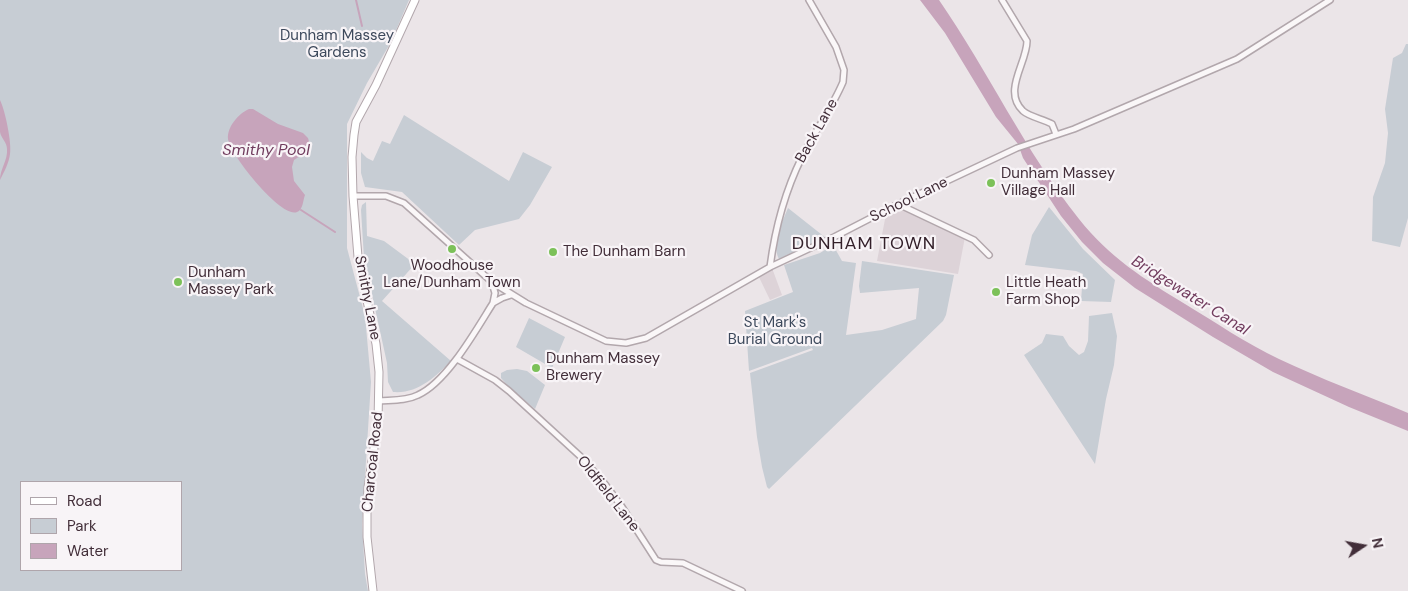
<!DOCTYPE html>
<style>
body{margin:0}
#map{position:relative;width:1408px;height:591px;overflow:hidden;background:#ebe5e8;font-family:"DM Sans",sans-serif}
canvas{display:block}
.legend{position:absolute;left:20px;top:481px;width:162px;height:90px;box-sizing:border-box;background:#f8f4f7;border:1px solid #afa5ab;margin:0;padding:6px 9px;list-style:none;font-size:15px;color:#422e39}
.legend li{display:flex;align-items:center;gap:10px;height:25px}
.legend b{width:25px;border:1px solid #afa5ab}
.north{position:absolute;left:1338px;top:521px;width:50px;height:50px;-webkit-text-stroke:4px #f8f4f7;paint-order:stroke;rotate:78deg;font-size:14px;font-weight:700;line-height:20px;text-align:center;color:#422e39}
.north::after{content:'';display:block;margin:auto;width:18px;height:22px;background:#422e39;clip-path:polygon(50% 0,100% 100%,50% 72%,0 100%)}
</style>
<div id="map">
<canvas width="1408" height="591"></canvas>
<ul class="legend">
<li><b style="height:6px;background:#fff"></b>Road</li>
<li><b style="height:14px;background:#c7cdd4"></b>Park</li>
<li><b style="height:14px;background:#c7a4bb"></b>Water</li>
</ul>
<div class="north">N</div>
</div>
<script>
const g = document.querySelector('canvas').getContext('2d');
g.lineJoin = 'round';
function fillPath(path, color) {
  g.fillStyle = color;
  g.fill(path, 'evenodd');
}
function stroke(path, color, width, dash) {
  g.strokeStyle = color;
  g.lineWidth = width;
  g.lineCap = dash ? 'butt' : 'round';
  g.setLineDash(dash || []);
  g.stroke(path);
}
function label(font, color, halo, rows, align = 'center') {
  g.font = font + ' "DM Sans",sans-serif';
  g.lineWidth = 4.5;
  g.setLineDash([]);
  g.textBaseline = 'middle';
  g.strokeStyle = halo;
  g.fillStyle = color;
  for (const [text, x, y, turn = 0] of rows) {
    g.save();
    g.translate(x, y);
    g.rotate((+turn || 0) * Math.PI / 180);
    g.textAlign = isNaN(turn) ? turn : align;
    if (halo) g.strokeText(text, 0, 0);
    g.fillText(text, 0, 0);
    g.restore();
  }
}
const built = new Path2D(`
 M900 206 965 237 958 274 877 261 886 214Z
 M772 268 782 295 770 300 758 275Z`);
const green = new Path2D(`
 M0 0H409L391 42 367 83 347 124V248L365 316 371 382 362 524 365 574 368 591H0ZM21 482H181V570H21Z
 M1406 44H1408V218L1400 247 1372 241 1373 197 1385 163 1388 133 1385 109 1393 58 1402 53Z
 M404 115 509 181 523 152 552 167 530 205 519 219 475 230 459 245 402 192 365 187 361 173V152L367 158 373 161 382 141 390 144Z
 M366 202 367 236 384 241 415 264 382 301 451 361C435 377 418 394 393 392L388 382 387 363 364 258 361 210 362 205Z
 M1049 207 1083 249 1115 280 1111 302 1081 301 1083 274 1076 271 1025 265 1032 235Z
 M788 208 826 238 779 259C771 243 782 223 788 208Z
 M833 245 842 261 856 263 846 335 882 330 916 319 919 288 860 293 859 286 862 261 954 275 946 315 943 321 769 489 767 487 762 467 757 437 750 373 813 350 812 348 749 371 745 311 793 292 784 265 820 253Z
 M1112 313 1117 336 1114 365 1106 399 1095 464 1024 355 1042 343 1046 334 1063 336 1069 346 1079 355 1084 352 1088 341 1089 316Z
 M529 318 565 337 552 368 516 347Z
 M517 369 527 371 545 385 535 409 508 386 501 378V373L507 370Z`);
const water = new Path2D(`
 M920 0H939C988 71 1025 151 1079 219 1109 257 1144 279 1185 304 1215 322 1247 344 1279 359 1321 379 1365 395 1408 413V431L1349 407 1273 372 1213 337 1135 288 1103 263 1082 242 1061 216 1023 158 1018 144 996 117 945 33Z
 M0 100C5 110 12 143 10 154 9 163 4 172 0 180 0 169 8 160 7 149 7 142 1 138 0 132 0 122 0 110 0 100Z
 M249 109H253L278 124 303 133 308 138 310 145 308 151 294 160 292 167 294 181 305 195C303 200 303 210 297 212 282 219 230 155 228 139 227 127 238 114 249 109Z`);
const stream = new Path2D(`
 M356 0 362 26
 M301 210 335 232`);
const minor = new Path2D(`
 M1002 0 1027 41C1027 63 1002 91 1023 111 1030 117 1043 119 1052 124L1056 134
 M353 196H386L404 203 492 282 526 303 606 341 626 343 646 338 770 267 834 237 898 204 1017 148 1074 129 1237 59 1330 0
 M898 204 974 240 989 255
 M770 267C775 229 785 191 802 157 815 131 832 108 843 82L844 70 836 47 809 0
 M493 303 502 298 511 295
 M457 359 495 380 509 391 580 456 604 483 622 507 656 560 661 562 683 563 742 591
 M379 401C392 400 406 401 418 395 447 382 476 330 493 303L495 293 492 283`);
const secondary = new Path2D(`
 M373 591 367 537V511L368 487 378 422 379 372 376 344 358 257 353 196 352 157 354 135 356 122 376 85 415 0`);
const markers = [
 [991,183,5,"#7cc159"],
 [452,249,5,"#7cc159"],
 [553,252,5,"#7cc159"],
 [178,282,5,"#7cc159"],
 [996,292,5,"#7cc159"],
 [536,368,5,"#7cc159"]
];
const parkNames = [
 ["Dunham Massey",337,36],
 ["Gardens",337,53],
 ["St Mark's",775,323],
 ["Burial Ground",775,340]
];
const streetNames = [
 ["Back Lane",817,131,-61],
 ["School Lane",909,200,-26],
 ["Smithy Lane",367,298,79],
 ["Charcoal Road",373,462,-84],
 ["Oldfield Lane",608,494,52]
];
const poiNames = [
 ["Dunham Massey",1001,174],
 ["Village Hall",1001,191],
 ["The Dunham Barn",563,252],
 ["Woodhouse",452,266,"center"],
 ["Lane/Dunham Town",452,283,"center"],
 ["Dunham",188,273],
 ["Massey Park",188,290],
 ["Little Heath",1006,283],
 ["Farm Shop",1006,300],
 ["Dunham Massey",546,359],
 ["Brewery",546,376]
];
const waterNames = [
 ["Smithy Pool",266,151],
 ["Bridgewater Canal",1190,296,32]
];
const quarterNames = [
 ["DUNHAM TOWN",864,244]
];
fillPath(built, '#ddd3d8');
fillPath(green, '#c7cdd4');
fillPath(water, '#c7a4bb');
stroke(stream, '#c7a4bb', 2);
stroke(minor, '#b2a7ac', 8);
stroke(secondary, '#b2a7ac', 9);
stroke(minor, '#faf7f8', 5);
stroke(secondary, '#fff', 7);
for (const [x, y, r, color] of markers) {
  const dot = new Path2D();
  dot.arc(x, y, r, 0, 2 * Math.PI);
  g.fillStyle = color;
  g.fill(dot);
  stroke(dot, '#f8f4f7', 2);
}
label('15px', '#3d495c', '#f8f4f7', parkNames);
label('15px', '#422e39', '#f8f4f7', streetNames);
label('15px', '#422e39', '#f8f4f7', poiNames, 'left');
label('italic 16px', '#713c5e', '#f8f4f7', waterNames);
g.letterSpacing = '1px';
label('18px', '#33202a', '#f8f4f7', quarterNames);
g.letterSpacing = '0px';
</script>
